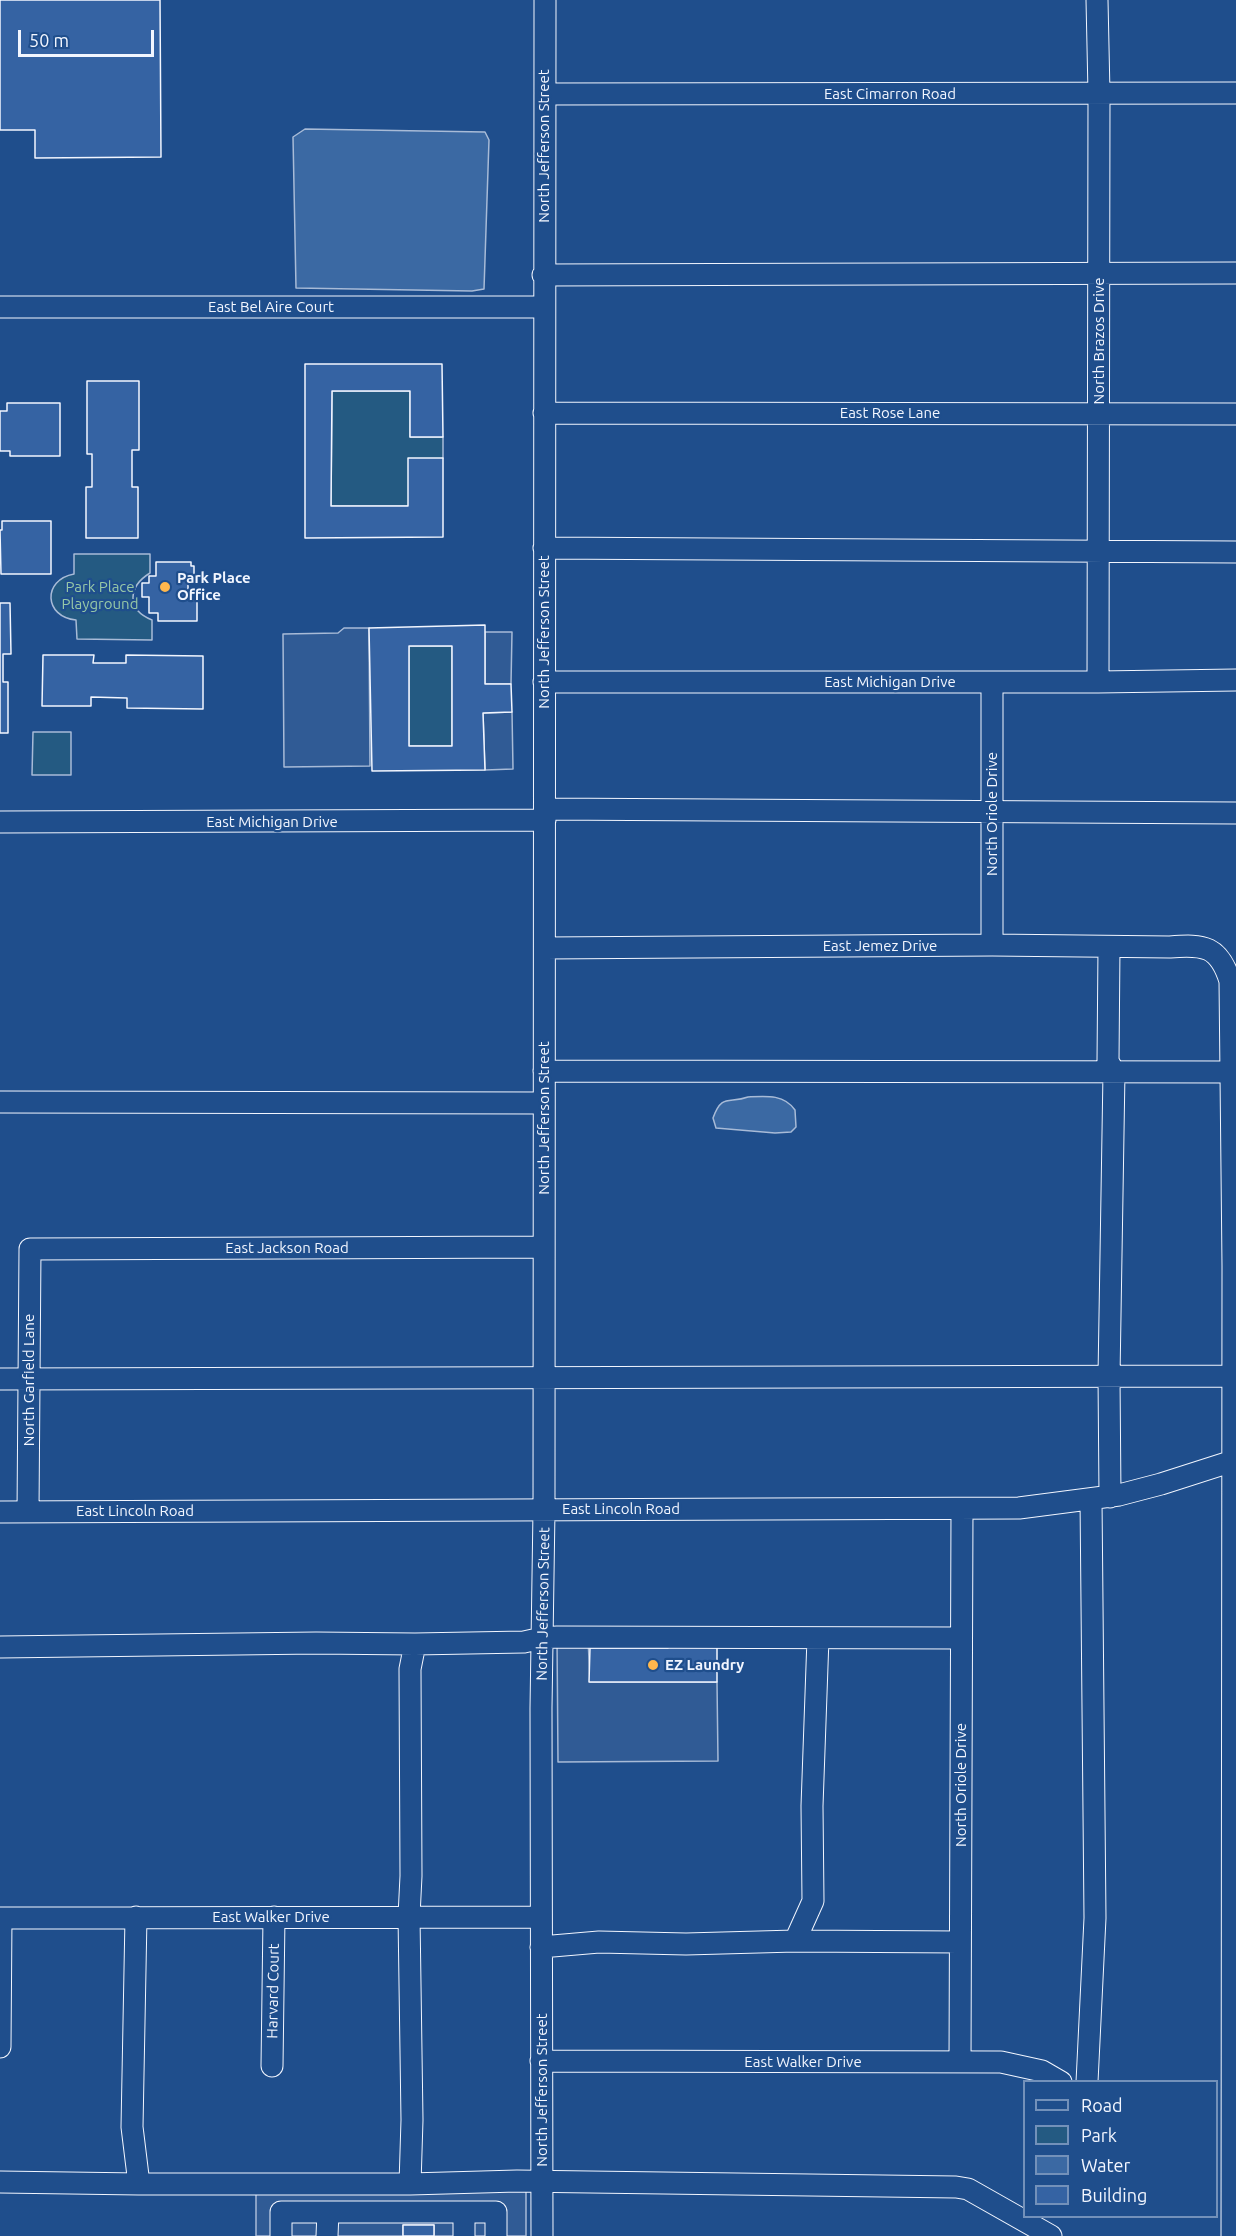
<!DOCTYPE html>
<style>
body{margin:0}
#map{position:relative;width:1236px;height:2236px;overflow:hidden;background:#1f4e8c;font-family:Ubuntu,sans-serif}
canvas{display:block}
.legend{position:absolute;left:1023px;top:2080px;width:195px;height:138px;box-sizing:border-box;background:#1f4e8c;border:2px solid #7391ba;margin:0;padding:8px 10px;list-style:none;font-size:18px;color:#f2f6ff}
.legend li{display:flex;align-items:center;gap:12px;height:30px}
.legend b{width:30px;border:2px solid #7391ba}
.scale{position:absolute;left:18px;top:30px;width:136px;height:27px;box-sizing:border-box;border:3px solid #f2f6ff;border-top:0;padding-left:8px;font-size:18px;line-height:21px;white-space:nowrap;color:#f2f6ff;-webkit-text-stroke:4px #1f4e8c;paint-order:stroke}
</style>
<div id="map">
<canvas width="1236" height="2236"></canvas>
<ul class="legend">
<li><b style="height:8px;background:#1f4e8c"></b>Road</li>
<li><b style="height:16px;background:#245a82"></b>Park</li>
<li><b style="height:16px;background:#3b69a3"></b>Water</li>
<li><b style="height:16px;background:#3563a3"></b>Building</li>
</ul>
<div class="scale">50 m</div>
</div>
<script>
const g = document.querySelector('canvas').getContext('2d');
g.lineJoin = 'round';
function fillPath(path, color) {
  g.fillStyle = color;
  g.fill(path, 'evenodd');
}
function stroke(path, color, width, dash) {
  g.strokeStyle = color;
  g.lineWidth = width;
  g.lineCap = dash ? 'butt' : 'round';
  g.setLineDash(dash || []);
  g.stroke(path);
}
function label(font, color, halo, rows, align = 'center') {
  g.font = font + ' Ubuntu,sans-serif';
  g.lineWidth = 4.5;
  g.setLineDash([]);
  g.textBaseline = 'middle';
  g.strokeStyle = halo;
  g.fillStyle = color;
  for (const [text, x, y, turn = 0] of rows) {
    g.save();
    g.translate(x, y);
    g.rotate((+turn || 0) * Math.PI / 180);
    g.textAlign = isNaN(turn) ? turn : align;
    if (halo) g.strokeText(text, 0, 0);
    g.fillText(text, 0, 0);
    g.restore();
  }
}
const green = new Path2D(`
 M332 391H410V437H443V458L408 506H331Z
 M74 554H150V573C129 586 125 609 152 620V640L77 639 76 620C44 617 42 580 74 574Z
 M409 646H452V746H409Z
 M33 732H71V775H32Z`);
const parking = new Path2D(`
 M344 628H369L370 766 284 767 283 634 338 633Z
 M485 632H512L511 684H485Z
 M512 712 513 769 485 770 483 713Z
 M557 1638H588L590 1682H717L718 1761 558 1762Z
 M526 2186V2236H434V2225H403V2236H256V2189Z`);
const water = new Path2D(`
 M305 129 485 132 489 140 484 289 472 291 296 288 293 137Z
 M748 1097C766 1096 784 1094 795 1110L796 1127 791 1132 775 1133 716 1128 713 1118C722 1093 729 1104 748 1097Z`);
const building = new Path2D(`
 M0 0H160L161 157 35 158V130H0Z
 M305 364H442L443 437H410V391H332L331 506H408V458H443V537L305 538Z
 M87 381H139V450H132V487H138V538H86V487H92V454H87Z
 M7 403H60V456H10V451H0V411H7Z
 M2 521H51V574H1L0 530H2Z
 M156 562H191V566H194V579H188V592H192L193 600 197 599V621H158V613H149V597H142V583H149V576H156Z
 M0 603H10L11 654H3V682H8V733H0Z
 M485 625V684H511L512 712 483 713 485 770 372 771 369 628ZM409 646H452V746H409Z
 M43 655H94L93 663H126V655L203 656V709L127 708V698L91 697V706H42Z
 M668 1638H717V1682H589L590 1648H668Z
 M403 2225H434V2236H403Z`);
const minor = new Path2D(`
 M1097 0 1099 93 1098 682
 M545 94 1236 93
 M543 275 1236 273
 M0 307H543
 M544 413 1236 414
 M544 548 1236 552
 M544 682H1098L1236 680
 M992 682V945
 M545 809 1236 813
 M0 822 545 820
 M1109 947 1108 1061 1114 1072 1109 1376 1110 1497
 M545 948 992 945 1170 947C1204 944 1219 946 1230 981L1233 1266 1232 2236
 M544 1071 1232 1072
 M0 1102 544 1103
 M0 1379 1232 1376
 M0 1512 1019 1508 1119 1495 1161 1484 1236 1460
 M28 1512 30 1249 544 1247
 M0 1647 316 1643 415 1644 524 1642 542 1638 557 1637 961 1638
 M0 1918 541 1917
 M795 1941 813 1901 812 1806 818 1638
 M541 1947 599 1942 686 1944 795 1941 960 1942
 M0 2047 1 1918
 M541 2061 1001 2062 1042 2071 1061 2082
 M960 2062 962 1509
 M272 2066 274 1917
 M1087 2082 1095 1918 1091 1499
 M0 2182 139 2184 132 2127 136 1917
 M139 2184H410L517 2181 956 2187 968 2189 1051 2236
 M410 2184 412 2120 409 1916 411 1876 410 1669 415 1644
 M464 2212V2236
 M281 2236V2212H496V2236
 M327 2236 328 2212
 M542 2236 541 1708 544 1510 545 0`);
const markers = [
 [165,587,6,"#ffb74d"],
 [653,1665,6,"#ffb74d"]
];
const streetNames = [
 ["East Cimarron Road",890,94],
 ["North Jefferson Street",544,146,-90],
 ["East Bel Aire Court",271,307],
 ["North Brazos Drive",1099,341,-90],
 ["East Rose Lane",890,413],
 ["North Jefferson Street",544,632,-90],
 ["East Michigan Drive",890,682],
 ["North Oriole Drive",992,814,-90],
 ["East Michigan Drive",272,822],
 ["East Jemez Drive",880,946],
 ["North Jefferson Street",544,1118,-90],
 ["East Jackson Road",287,1248],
 ["North Garfield Lane",29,1380,-90],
 ["East Lincoln Road",621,1509],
 ["East Lincoln Road",135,1511],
 ["North Jefferson Street",543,1604,-89],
 ["North Oriole Drive",961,1785,-90],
 ["East Walker Drive",271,1917],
 ["Harvard Court",273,1991,-89],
 ["East Walker Drive",803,2062],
 ["North Jefferson Street",542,2090,-90]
];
const poiNames = [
 ["Park Place",177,578],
 ["Office",177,595],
 ["EZ Laundry",665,1665]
];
const parkNames = [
 ["Park Place",100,587],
 ["Playground",100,604]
];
fillPath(green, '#245a82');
stroke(green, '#a8bbd7', 1.5);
fillPath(parking, '#305b95');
stroke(parking, '#a8bbd7', 1.5);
fillPath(water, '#3b69a3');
stroke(water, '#a8bbd7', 1.5);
fillPath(building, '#3563a3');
stroke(building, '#f2f6ff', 1.5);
stroke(minor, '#f2f6ff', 23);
stroke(minor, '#1f4e8c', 21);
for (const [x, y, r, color] of markers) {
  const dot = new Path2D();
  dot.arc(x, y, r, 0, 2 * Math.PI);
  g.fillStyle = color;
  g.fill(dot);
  stroke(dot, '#1f4e8c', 2);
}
label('15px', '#f2f6ff', '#1f4e8c', streetNames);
label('bold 15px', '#f2f6ff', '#1f4e8c', poiNames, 'left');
label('15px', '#97c8a6', '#1f4e8c', parkNames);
</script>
